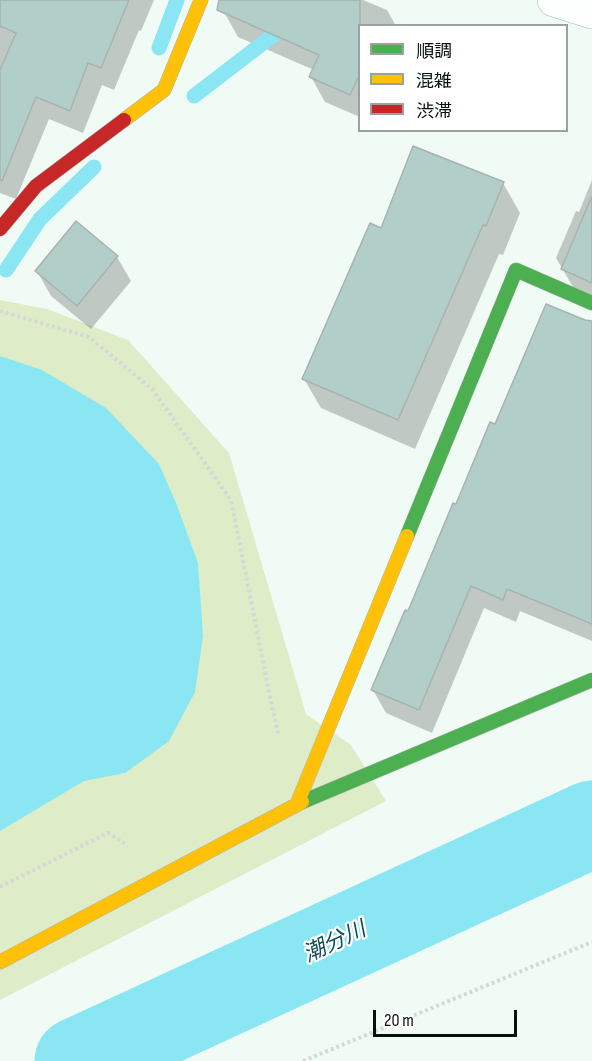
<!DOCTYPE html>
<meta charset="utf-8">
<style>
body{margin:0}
#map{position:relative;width:592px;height:1061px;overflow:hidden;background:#f1fbf6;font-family:"Sofia Sans Condensed","Noto Sans JP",sans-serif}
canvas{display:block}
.legend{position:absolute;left:358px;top:24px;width:210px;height:108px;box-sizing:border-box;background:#fff;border:2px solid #9ca09e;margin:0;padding:8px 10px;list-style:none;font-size:18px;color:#07110c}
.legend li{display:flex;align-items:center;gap:12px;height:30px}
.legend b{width:30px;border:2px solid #9ca09e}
.scale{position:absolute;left:373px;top:1010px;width:144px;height:27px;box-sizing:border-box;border:3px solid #07110c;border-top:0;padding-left:8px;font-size:18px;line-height:21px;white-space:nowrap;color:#07110c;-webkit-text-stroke:4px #fff;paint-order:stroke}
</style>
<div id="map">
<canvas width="592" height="1061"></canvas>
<ul class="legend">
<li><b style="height:8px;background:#4caf50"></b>順調</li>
<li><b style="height:8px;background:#ffc107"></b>混雑</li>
<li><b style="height:8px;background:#c62828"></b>渋滞</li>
</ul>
<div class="scale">20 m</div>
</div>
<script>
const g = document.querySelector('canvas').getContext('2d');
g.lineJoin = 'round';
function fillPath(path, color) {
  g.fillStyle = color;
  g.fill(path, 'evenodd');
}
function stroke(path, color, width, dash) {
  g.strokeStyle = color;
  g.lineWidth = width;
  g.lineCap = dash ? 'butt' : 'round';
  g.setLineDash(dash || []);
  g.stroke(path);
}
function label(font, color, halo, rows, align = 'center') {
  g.font = font + ' "Sofia Sans Condensed","Noto Sans JP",sans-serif';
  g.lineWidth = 4.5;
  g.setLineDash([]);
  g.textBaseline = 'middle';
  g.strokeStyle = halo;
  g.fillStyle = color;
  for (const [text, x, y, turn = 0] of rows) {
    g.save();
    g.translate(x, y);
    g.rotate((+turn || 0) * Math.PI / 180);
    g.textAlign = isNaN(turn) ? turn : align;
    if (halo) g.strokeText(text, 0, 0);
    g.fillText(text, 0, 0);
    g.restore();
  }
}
const green = new Path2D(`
 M0 300 47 309 128 340 229 453 306 714 351 745 386 801 0 1000Z`);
const water = new Path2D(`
 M0 356 42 370 106 408 159 464 176 503 198 563 203 636 195 692 169 741 125 773 84 781 0 831Z`);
const shadow = new Path2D(`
 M0 0H154L141 31 139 30 114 90 102 85 83 133 49 119 16 199 0 193Z
 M229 0H363L387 10 396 26H360V117L325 102 311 77 314 70 238 37 224 12Z
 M592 180V299L576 292 556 258 576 211 579 212Z
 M503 183 520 213 503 255 499 254 415 449 321 408 304 379 382 230Z
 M117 257 131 281 91 329 51 296 37 271Z
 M592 323V641L520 611 516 622 484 608 432 733 386 713 373 690 457 506 496 426Z`);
const stream = new Path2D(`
 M159 48 177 0
 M194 96 319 0
 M6 270 40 219 94 167`);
const river = new Path2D(`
 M78 1061 592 824`);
const building = new Path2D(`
 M0 0H129L101 68 88 63 70 111 36 97 2 181 0 180V70L16 33 0 26Z
 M219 0H360V74L350 95 309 77 319 55 217 10Z
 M413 146 504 182 486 226 483 225 398 420 302 379 370 223 381 228Z
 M592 196V283L561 269Z
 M76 221 118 256 77 306 35 271Z
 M546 304 585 320 592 321V624L507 589 503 600 471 586 419 710 371 690 405 610 408 611 453 503 456 504 490 422 495 424Z`);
const path = new Path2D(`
 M0 311 89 337 152 389 231 500 272 707 279 735
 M0 887 108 833 128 846
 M303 1061 592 942`);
const street = new Path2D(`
 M554 0 592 12`);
const fast = new Path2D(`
 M407 536 516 270 592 303
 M302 802 592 680`);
const slow = new Path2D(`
 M124 120 164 90 201 0
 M297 804 407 536
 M0 962 302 802`);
const jam = new Path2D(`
 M0 229 36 186 124 120`);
const waterNames = [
 ["潮分川",335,943,-25]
];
fillPath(green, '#deecc7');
fillPath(water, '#8ae6f2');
fillPath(shadow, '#0003');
stroke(stream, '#8ae6f2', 15);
stroke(river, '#8ae6f2', 87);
fillPath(building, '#b1cec9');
stroke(building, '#a8b3b0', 1.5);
stroke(street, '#adb7b2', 34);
stroke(fast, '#adb7b2', 15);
stroke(slow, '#adb7b2', 15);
stroke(jam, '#adb7b2', 15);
stroke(path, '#d5d8d7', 4, [3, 3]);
stroke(street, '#fdfefe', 33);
stroke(fast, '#4caf50', 14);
stroke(slow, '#ffc107', 14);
stroke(jam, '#c62828', 14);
label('italic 22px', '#134c54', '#fff', waterNames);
</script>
